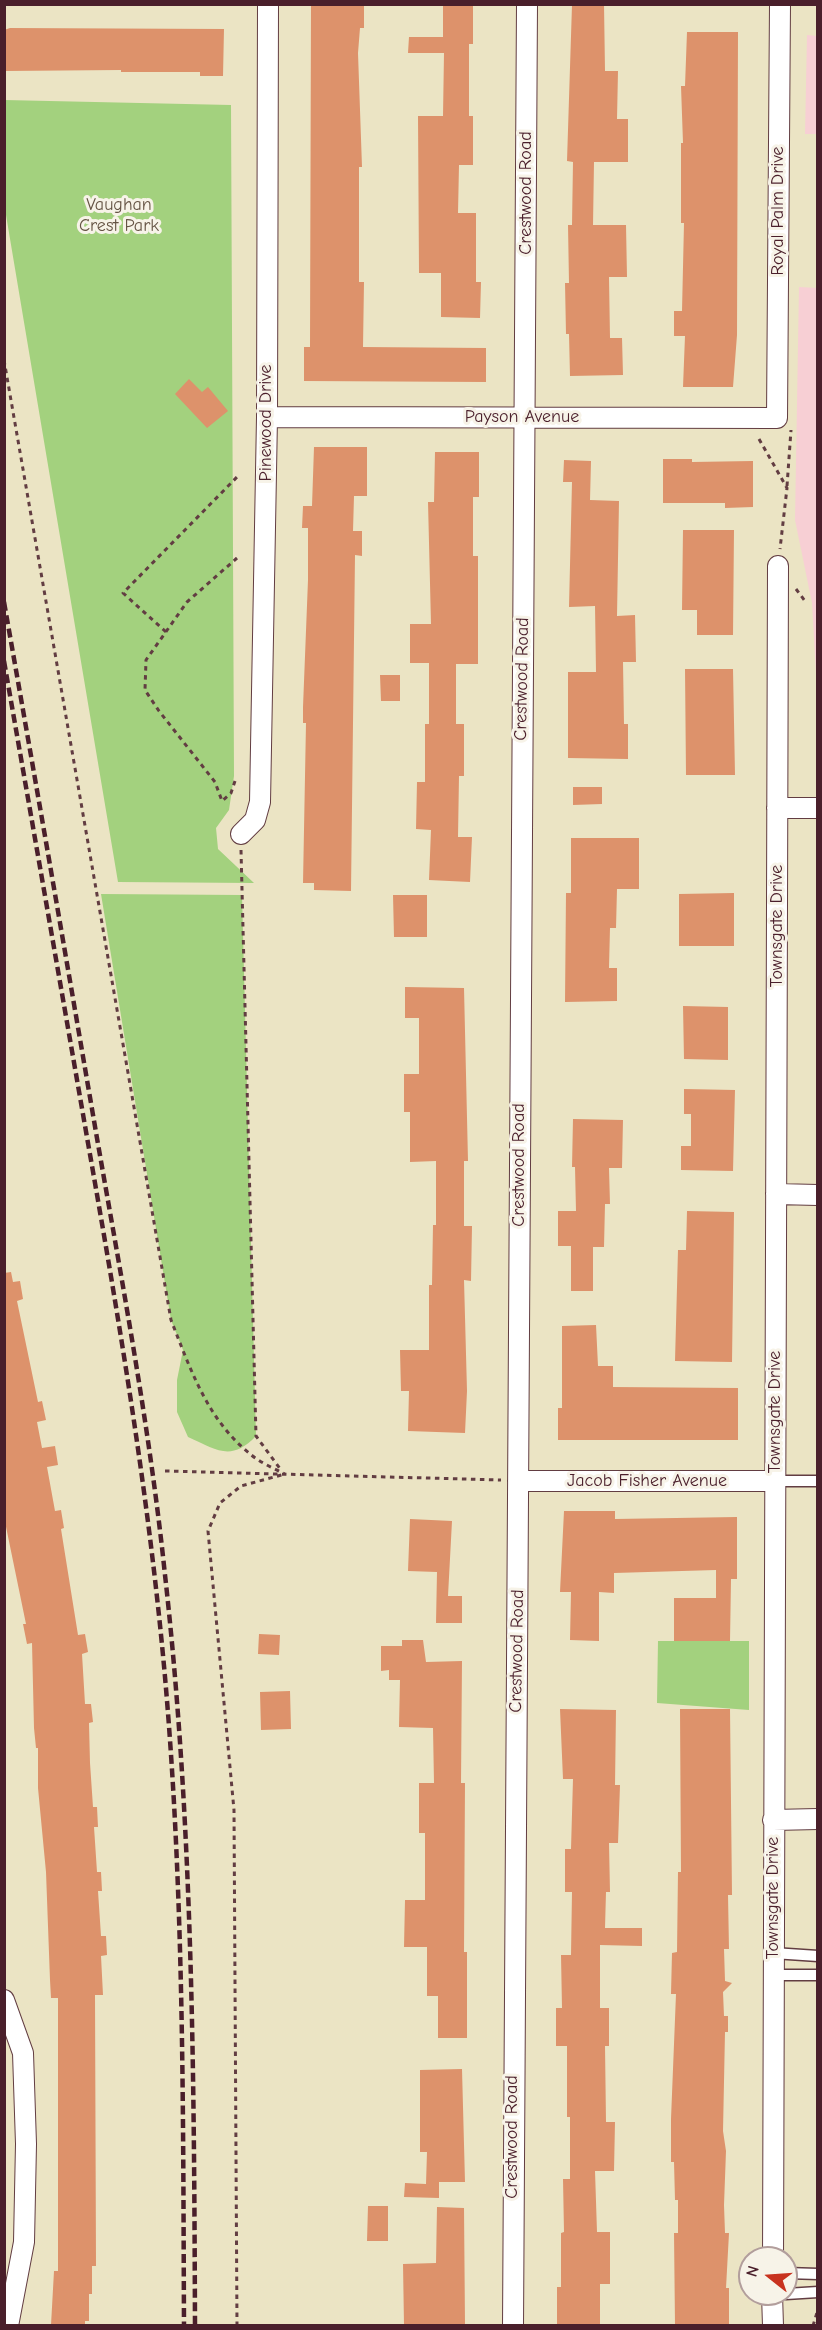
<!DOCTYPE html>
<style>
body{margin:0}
#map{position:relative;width:822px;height:2330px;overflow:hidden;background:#ebe4c4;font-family:"Comic Neue",sans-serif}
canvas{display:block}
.frame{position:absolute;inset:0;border:6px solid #4a1f2b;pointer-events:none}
.north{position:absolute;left:738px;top:2246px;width:60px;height:60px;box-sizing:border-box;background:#f7f3e8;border:2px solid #b29e9c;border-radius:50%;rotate:287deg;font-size:16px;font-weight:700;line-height:24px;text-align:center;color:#4a1f2b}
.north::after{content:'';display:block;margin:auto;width:21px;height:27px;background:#c8321e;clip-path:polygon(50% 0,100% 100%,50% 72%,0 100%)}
</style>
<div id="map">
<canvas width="822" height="2330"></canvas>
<div class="frame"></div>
<div class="north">N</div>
</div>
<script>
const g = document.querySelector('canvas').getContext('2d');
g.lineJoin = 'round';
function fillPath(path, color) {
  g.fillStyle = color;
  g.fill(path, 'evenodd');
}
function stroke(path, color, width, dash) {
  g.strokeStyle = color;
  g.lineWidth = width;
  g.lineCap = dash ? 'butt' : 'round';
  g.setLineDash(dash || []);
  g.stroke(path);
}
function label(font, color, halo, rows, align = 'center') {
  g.font = font + ' "Comic Neue",sans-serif';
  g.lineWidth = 6;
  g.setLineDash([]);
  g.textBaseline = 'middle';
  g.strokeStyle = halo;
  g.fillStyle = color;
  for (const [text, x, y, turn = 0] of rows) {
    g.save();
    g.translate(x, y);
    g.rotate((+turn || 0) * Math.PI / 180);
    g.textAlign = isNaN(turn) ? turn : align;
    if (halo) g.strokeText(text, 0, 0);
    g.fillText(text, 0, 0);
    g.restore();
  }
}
const built = new Path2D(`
 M807 35 817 36V134H805Z
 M799 287 818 288 817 691 812 603 795 520Z`);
const green = new Path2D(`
 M4 100 231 105 234 776 229 810 216 828 218 849 254 883 118 882 5 209Z
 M101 894 242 895 256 1436C231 1462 217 1450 188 1437L177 1412V1380L183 1350 171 1320Z
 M658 1641H749V1710L657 1703Z`);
const building = new Path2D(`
 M311 4H364V28H360L358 53 362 167H359V282H364L363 347 486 348V382L304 381V347H310Z
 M443 4H473V44H469V116H473V165H459L458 213H476V282H481L480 318 441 317V273H419L418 116H443L444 53H408L409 37H443Z
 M604 4 605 71H618L617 119H628V162H594L593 225H626L627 277H609L610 338H622L623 375 570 376 569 334H566L565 283H569L568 225H572L573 162 567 161 572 5Z
 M10 28 224 29 223 76H200V72H121V70L4 71V30Z
 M687 32H738L737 335 733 387H683L685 336H674V311H682L684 223H681V143H683L681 86H685Z
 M189 379 202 392 208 387 228 411 207 428 175 394Z
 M314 447H367V496H354L353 531H362V556L355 555 351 891 314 890V883H303L306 723H303V707L308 580V528H302L303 506H312Z
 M435 452H479V497H473V556H478V664H456V724H464V776H459L458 837H472L470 882 429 880 431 830 416 829 417 782H425V724H429V663H410V624H431L428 502H434Z
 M663 459H692V462L753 461V507L725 508V503H663Z
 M564 460 591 461 590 500 619 501 617 616 635 615 636 662H623L624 724H628V759L568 758V672H596L595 606 569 607 572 482H563Z
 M683 530H734L733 635H697V610H682Z
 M685 669H733L735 775H686Z
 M380 675H400V701H381Z
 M573 787H602V804L573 805Z
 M571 838H639V889H617L616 928H610L609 968H617V1001L565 1002 566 893H571Z
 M734 893V946H679V894Z
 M393 895H427V937H394Z
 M405 987 464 988 468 1161H464V1226H472L471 1281 464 1280 467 1391 465 1433 408 1431 409 1391H401L400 1350H429V1285H432L433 1225H436V1161L410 1162V1112H404V1074H419V1018H405Z
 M683 1006 728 1007V1060L684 1059Z
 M684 1089 735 1090 733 1171 681 1170V1146H691V1114H684Z
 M573 1119 623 1120 622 1168H609L610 1204H605L604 1247H593V1291H571V1246H558V1211H576L575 1167H572Z
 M687 1211 734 1212 732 1362 675 1361 678 1250H686Z
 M11 1272 13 1282 20 1281 23 1299 17 1301 38 1402 42 1401 46 1420 37 1422 42 1448 55 1446 58 1465 47 1467 55 1511 61 1510 64 1528 61 1529 78 1635 85 1634 88 1652 82 1654 85 1704H91L93 1722 89 1723 90 1763 93 1807H97L98 1827H94L97 1872H101L102 1891H98L101 1936H106L107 1955 101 1956 103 1995H95L96 2266H92V2294H89V2321H85V2325H51L54 2271H58V1998H51L50 1980 46 1872 38 1788V1748H36L34 1728 32 1643 27 1644 23 1624H26L4 1517V1273Z
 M596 1325 598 1366H613V1387L738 1388V1440H558V1408H562V1326Z
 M564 1511H615V1519L737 1517V1579H731L730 1641H674V1598H716V1570L614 1573V1593L599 1592V1641L570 1640 571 1592H560Z
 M410 1519 452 1521 448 1596H462V1623H436L437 1572 408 1571Z
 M259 1634 280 1635 279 1655 258 1654Z
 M402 1640H423L426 1662 462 1661 461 1783H465L464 1952H467V2038H438V1996H427V1947H404L405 1900H425V1833H419V1783H434L433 1728 399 1727 400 1680H389V1670L381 1671V1646H402Z
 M290 1691 291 1729 261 1730 260 1692Z
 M560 1709 616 1710 615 1785H620L618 1843H609L610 1892H606L605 1928H642V1946L600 1945V2008H609V2046H605L606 2122H615L614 2171H595L597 2232H610V2284H600V2325H557V2287H561V2233L564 2232 563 2179H570V2117H567V2046H556V2008H562L561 1955H571L572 1892H565V1849H571L573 1779H563Z
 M680 1709H730L732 1895H728L729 1949H724L725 1981 732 1983 723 1992 724 2016H728V2032H725L723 2131 726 2151 724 2205 725 2233H729L726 2288H729V2325H675L674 2233H678V2200H675L674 2162H671V2119L676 1994H671L672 1953 677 1952 678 1872H681Z
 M462 2069 465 2182H439V2198L404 2197 405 2183 426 2184 427 2152H420V2070Z
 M368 2206H388V2241H367Z
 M437 2207 464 2208 465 2325H404L403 2264 436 2263Z`);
const path = new Path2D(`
 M4 360 171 1320C190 1368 207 1419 249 1453 259 1462 273 1468 285 1474
 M759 439 787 488 780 549
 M787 486 791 430
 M796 589 805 601
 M166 632 123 593 238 476
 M235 781 231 793 222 801 215 782 159 711 145 690 146 660 187 602 237 558
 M241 850 256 1436 281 1470
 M165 1471 501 1480
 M237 2326 234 1810 208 1531 220 1503 241 1486 285 1474
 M813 2326 818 2309`);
const service = new Path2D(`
 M775 1481H818
 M773 1953 818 1956
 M774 1975H818
 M786 2273 818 2274
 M786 2294 818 2292`);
const minor = new Path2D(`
 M267 417 777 418 780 4
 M777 808H818
 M241 834 255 820 260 802 267 417 268 4
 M776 1194 818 1195
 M518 1481H775
 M773 1820 818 1819
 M4 2000 23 2053 26 2144 24 2242 8 2326
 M773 2258 778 566
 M772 2294 773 2326
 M513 2326 527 4`);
const rail = new Path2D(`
 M4 602C36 783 67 963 98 1144 123 1287 150 1431 165 1575 193 1825 194 2075 195 2326
 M4 661C32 821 60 982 88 1143 119 1320 149 1497 165 1677 184 1893 183 2109 184 2326`);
const streetNames = [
 ["Crestwood Road",526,193,-90],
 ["Royal Palm Drive",778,211,-90],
 ["Payson Avenue",522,417],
 ["Pinewood Drive",266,423,-90],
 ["Crestwood Road",522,679,-89],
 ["Townsgate Drive",777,926,-90],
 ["Crestwood Road",519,1165,-90],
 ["Townsgate Drive",775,1412,-90],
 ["Jacob Fisher Avenue",647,1481],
 ["Crestwood Road",517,1651,-89],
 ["Townsgate Drive",773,1898,-90],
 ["Crestwood Road",512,2137,-90]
];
const parkNames = [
 ["Vaughan",119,205],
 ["Crest Park",119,226]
];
fillPath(built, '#f7cfd4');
fillPath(green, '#a3d17e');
fillPath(building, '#dd926b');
stroke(service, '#623d42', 13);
stroke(minor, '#623d42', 22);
stroke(path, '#623d42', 3, [4.5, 4.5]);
stroke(service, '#fff', 10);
stroke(minor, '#fff', 20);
stroke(rail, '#4a1f2b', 4.5, [9, 4.5]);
label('18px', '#4a1f2b', '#f7f3e8', streetNames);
label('18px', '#655444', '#f7f3e8', parkNames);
</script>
